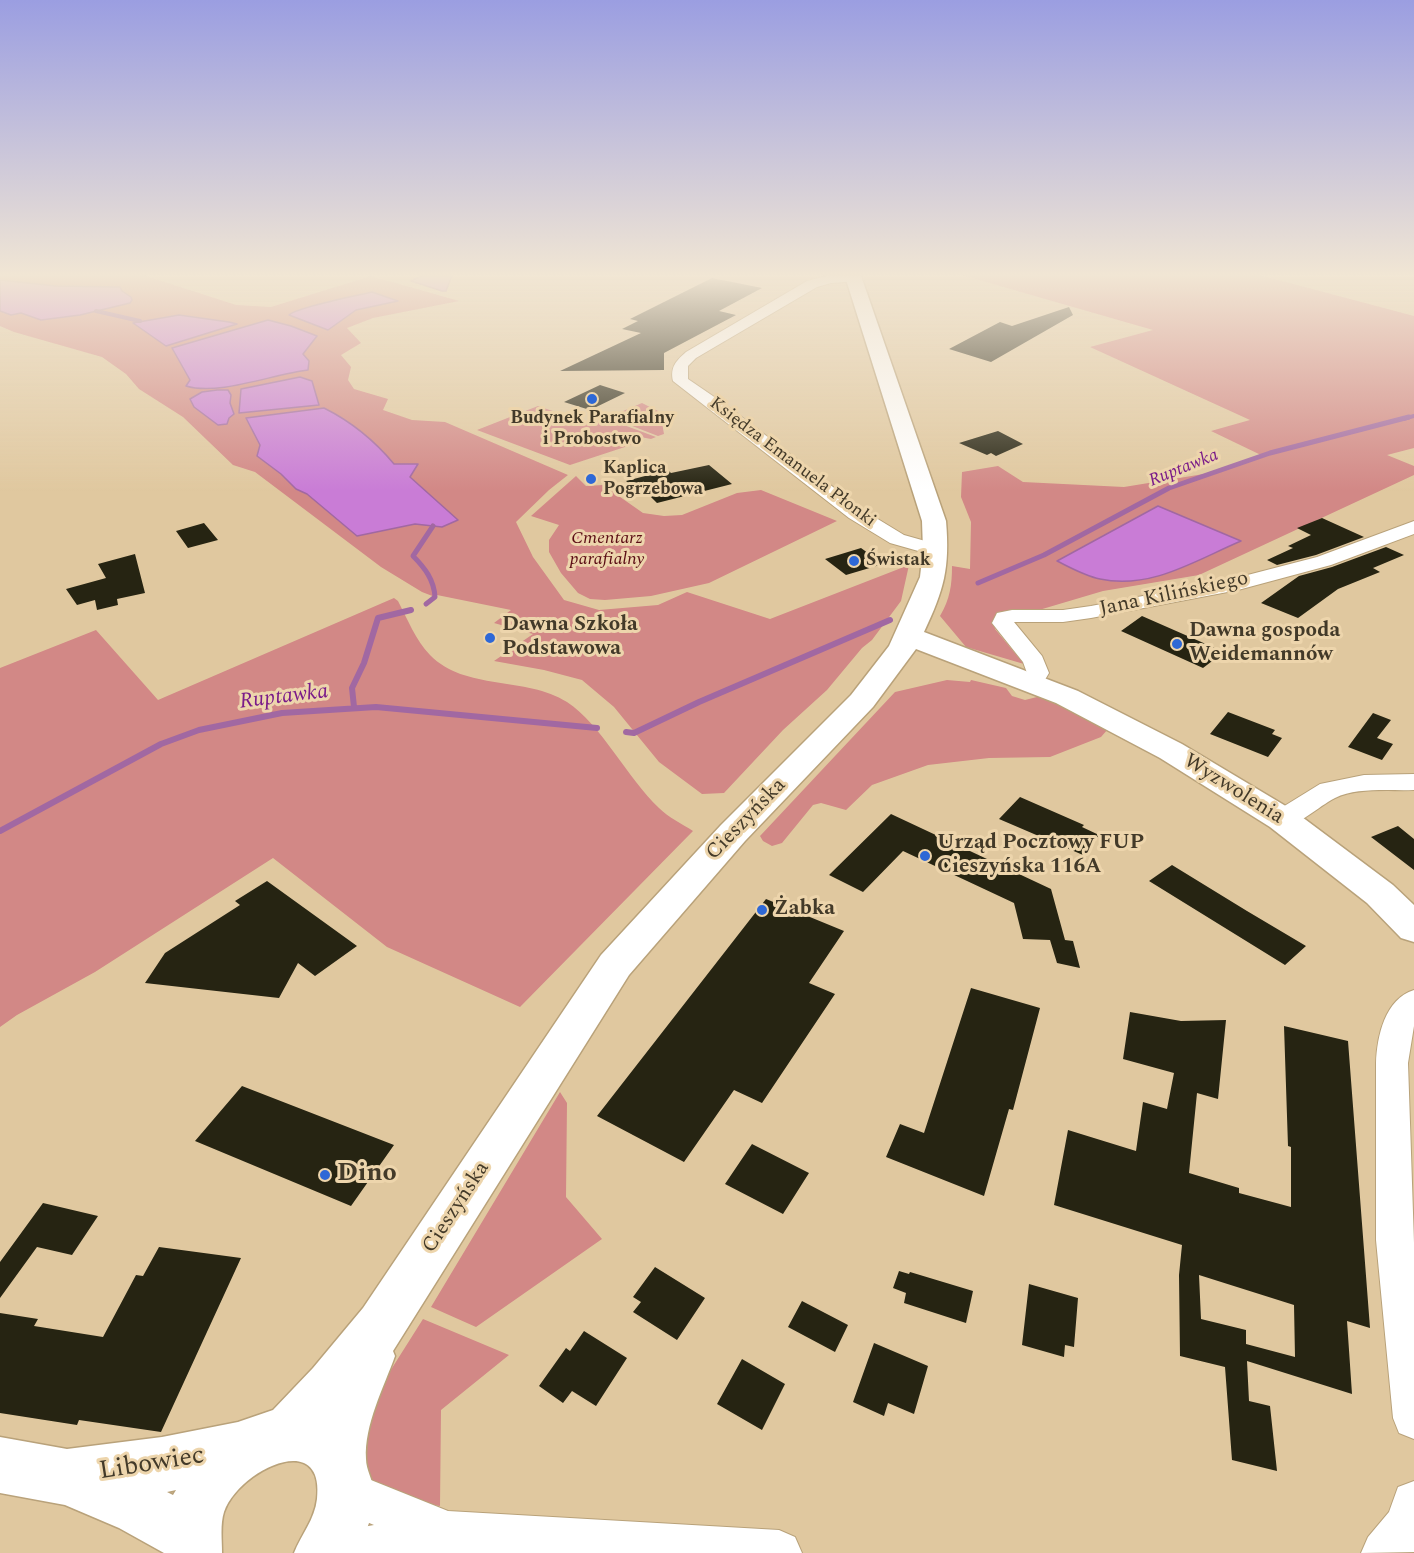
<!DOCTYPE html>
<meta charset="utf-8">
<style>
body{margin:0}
canvas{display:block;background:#e0c89f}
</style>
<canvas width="1414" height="1553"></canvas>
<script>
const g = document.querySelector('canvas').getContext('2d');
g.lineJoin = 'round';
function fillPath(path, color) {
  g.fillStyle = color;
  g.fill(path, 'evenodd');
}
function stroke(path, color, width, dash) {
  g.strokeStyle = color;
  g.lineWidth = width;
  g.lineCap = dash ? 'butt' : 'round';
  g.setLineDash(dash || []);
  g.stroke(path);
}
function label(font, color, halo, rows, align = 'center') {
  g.font = font + ' Spectral,serif';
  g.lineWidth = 6;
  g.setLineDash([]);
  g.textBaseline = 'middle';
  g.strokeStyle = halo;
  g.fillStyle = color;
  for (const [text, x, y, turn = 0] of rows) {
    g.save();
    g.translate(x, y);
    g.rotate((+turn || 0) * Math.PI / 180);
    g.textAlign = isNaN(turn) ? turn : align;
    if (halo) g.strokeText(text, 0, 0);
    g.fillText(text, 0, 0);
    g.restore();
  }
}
const green = new Path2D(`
 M0 273H137L236 305 271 307 371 276 459 301 373 318 347 328 361 343 341 355 351 367 348 380 354 389 388 399 383 410 412 420 445 422 568 475 549 490 516 522 533 557 564 600 599 610 658 605 687 592 770 619 909 565 901 601 872 640 862 648 827 690 783 730 724 793 702 794 659 762 614 707 582 680 544 670 494 661 533 634 494 623 511 610 437 595 435 597 422 592 381 567 255 472 233 465 183 417 139 389 126 374 102 357 14 332 0 326Z
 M955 273H1252L1414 316V448L1387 455 1414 466V475L1199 575 1103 591 1039 610 997 612 994 623 995 629 1024 664 966 647 940 616C950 599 952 585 952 566L970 569 971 522 961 497 962 472 998 466 1023 482 1124 487 1222 471 1263 456 1211 431 1250 420 1090 347 1153 330Z
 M642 403 660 412 664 434 658 436 609 417Z
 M538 406 591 424 605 418 656 437 651 439 630 435 627 437 634 444 570 465 477 430Z
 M576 476 586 486 603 485 643 513 664 516 682 515 737 493 761 490 837 521 709 583 651 596 605 600 590 599 578 593 561 573 549 552V540L559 525 531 516Z
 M394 598 398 601C407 618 416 641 430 655 465 691 526 676 567 702 601 724 628 779 659 808 668 817 682 824 693 831L520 1007 387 947 273 858 95 972 17 1015 0 1027V668L96 630 158 700Z
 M947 680 970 682 971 680 1006 688 1012 696 1025 700 1041 696 1108 729 1101 737 1050 757 989 758 928 765 872 785 846 810 821 803 813 805 782 843 772 846 763 841 760 836 895 692Z
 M560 1092 567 1103 566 1197 602 1239 476 1327 431 1307Z
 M423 1319 509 1355 441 1410 440 1506 375 1498 351 1433Z`);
const water = new Path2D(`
 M427 273H453L446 291H442L411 281Z
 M0 280 56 286 120 287 122 291 131 297 132 300 130 303 80 315 41 320 21 313 11 315 0 311Z
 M372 292 398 301 356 310 328 330 289 315C295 308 358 295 372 292Z
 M179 315 229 322 237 324 166 346 133 323Z
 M268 320 291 326 317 336 303 354 309 361 308 370C273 374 219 396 186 386L190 380 172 348Z
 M300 377 312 381 319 405 239 413 241 389Z
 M217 390H228L231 395 230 403 234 414 229 418 227 424 218 425 194 407 190 399 202 392Z
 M324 408C352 422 374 440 394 464H418L410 477 458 520 442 527 415 524 357 536 307 494 296 489 281 474 257 456 260 445 246 418Z
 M1158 506 1241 541C1196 560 1151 590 1100 579 1085 576 1071 568 1057 561Z`);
const streamFar2 = new Path2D(`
 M96 311 140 321
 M1403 419 1414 416`);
const streamFar1 = new Path2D(`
 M978 583 1044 555 1169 488 1270 453 1409 417
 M426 604 435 597C434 580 425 568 413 556L433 526`);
const stream = new Path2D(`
 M354 707 352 688 364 663 378 618 411 610
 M626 732 634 733 699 702 890 620
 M0 831 161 744 199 730 282 713 376 707 597 728`);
const building = new Path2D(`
 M712 278 762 288 719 311 736 315 664 353V370L560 371 641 333 622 329 638 321 630 319Z
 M1069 307 1073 315 991 362 949 349 1000 322 1012 326Z
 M600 385 625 393 590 410 564 402Z
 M998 431 1023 444 996 456 991 453 987 455 959 443Z
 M709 465 732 484 657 503 650 496 644 497 626 481 668 470 671 473Z
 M1322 518 1364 537 1316 555 1277 565 1267 560 1293 548 1288 546 1311 535 1297 528Z
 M204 523 218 540 188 548 176 531Z
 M1386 547 1404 555 1373 568 1380 572 1338 589 1298 618 1261 603 1299 576 1332 567Z
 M861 548 883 564 846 575 825 559Z
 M135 554 145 593 117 599 118 605 97 610 95 600 77 605 66 589 106 578 98 564Z
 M1142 616 1224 652 1203 668 1121 631Z
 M1228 712 1275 730 1272 734 1282 738 1268 757 1210 734Z
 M1373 713 1391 720 1377 738 1393 744 1382 760 1348 747Z
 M1020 797 1084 825 1082 827 1099 835 1083 855 999 819Z
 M891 814 1051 889 1065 940 1073 941 1080 968 1057 963 1050 940 1023 939 1014 903 903 851 863 892 829 875Z
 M1398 826 1414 839V870L1371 837Z
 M1172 865 1247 911 1306 946 1285 965 1149 881Z
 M267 881 357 946 315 976 298 963 279 998 145 983 165 953 240 905 235 901Z
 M766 899 844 931 809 983 835 994 762 1103 734 1090 684 1162 597 1116Z
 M971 988 1040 1008 1013 1110 1009 1109 984 1196 886 1157 900 1124 924 1133Z
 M1130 1012 1181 1021 1226 1020 1218 1099 1197 1093 1189 1173 1239 1188V1193L1291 1207V1147L1288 1146 1284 1026 1348 1041 1370 1328 1347 1321 1352 1394 1247 1361 1249 1401 1270 1406 1277 1471 1232 1460 1225 1367 1180 1356 1179 1275 1182 1245 1054 1205 1068 1130 1136 1151 1143 1102 1167 1109 1174 1073 1123 1059ZM1199 1275 1294 1305 1295 1357 1246 1344V1330L1201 1319Z
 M242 1086 394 1145 351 1206 195 1141Z
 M752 1144 809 1173 783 1214 725 1184Z
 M43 1203 98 1216 72 1255 37 1247 0 1298V1262Z
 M159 1247 241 1258 161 1432 79 1420 77 1425 0 1413V1313L38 1319 34 1326 103 1337 136 1275 143 1276Z
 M655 1267 705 1298 677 1340 633 1312 641 1302 633 1297Z
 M899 1271 909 1274 910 1272 973 1291 966 1323 904 1303 906 1293 893 1288Z
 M1029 1284 1078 1298 1074 1347 1065 1345 1064 1357 1022 1345Z
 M802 1301 848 1325 835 1352 788 1327Z
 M584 1331 627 1358 596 1406 572 1391 563 1403 539 1386 566 1348 570 1351Z
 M874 1343 928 1366 914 1414 888 1403 884 1416 853 1402Z
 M742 1359 785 1384 762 1430 717 1404Z`);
const street = new Path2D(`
 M853 274 859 278 858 281 831 283 817 287 696 358 688 366V379L726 405 863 510 904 535 943 546 946 550 943 554 936 556 890 543 849 518 673 381C670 367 676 361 686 352L807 281 830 275Z
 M1414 521V534L1331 565 1238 590 1091 618 1063 622H1014L1042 656 1049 673 1040 688 1032 690 1024 688 1020 683 1027 673 1023 662 992 623 997 613 1012 610H1063L1091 606 1236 578 1317 557Z
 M1414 774V790C1390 791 1357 787 1335 798 1315 808 1296 831 1273 825L1269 819 1273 813 1320 784 1364 775Z
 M1414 990V1026L1408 1063 1414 1243V1439L1399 1433 1393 1418 1376 1240V1063C1377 1036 1385 999 1414 990Z
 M346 1470 448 1511 779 1530 795 1537 802 1553H323L330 1537 346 1530 374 1525 331 1507 324 1492 331 1477Z
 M1414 1481V1552L1361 1553 1368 1537 1389 1512 1398 1487Z`);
const secondary = new Path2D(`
 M844 273H860L946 521C950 568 944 590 924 632L1078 691 1182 744 1294 811 1393 885 1414 905V942L1401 938 1367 903 1270 827 1160 758 1056 703 916 649 873 707 745 841 629 975 393 1351 395 1356C384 1387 364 1425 366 1459 366 1470 373 1480 374 1491 376 1512 365 1534 356 1553H294C301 1535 315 1519 317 1499 325 1428 238 1471 224 1512 220 1524 222 1540 222 1553H164L119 1528 65 1505 0 1493V1437L67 1449 162 1437 238 1422 273 1410 313 1368 363 1308 601 955 721 825 851 695 889 646 920 577 923 550 922 521ZM176 1490 173 1495 167 1492Z`);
const markers = [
 [592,399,6,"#2e68d6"],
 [591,479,6,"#2e68d6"],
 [854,561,6,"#2e68d6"],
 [490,638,6,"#2e68d6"],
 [1177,644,6,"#2e68d6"],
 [925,856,6,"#2e68d6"],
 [762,910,6,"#2e68d6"],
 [325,1175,6,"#2e68d6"]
];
const farPoinames = [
 ["Budynek Parafialny",592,419,"center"],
 ["i Probostwo",592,440,"center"],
 ["Kaplica",603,469],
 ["Pogrzebowa",603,490],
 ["Świstak",866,561]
];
const farStreetnames = [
 ["Księdza Emanuela Płonki",792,463,37]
];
const farWaternames = [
 ["Ruptawka",1184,469,-22]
];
const farParknames = [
 ["Cmentarz",607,539],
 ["parafialny",607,560]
];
const streetNames = [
 ["Jana Kilińskiego",1174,595,-12],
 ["Wyzwolenia",1233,790,32],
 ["Cieszyńska",747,820,-46],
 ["Cieszyńska",457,1208,-57]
];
const poiNames = [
 ["Dawna Szkoła",502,626],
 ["Podstawowa",502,650],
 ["Dawna gospoda",1189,632],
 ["Weidemannów",1189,656],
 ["Urząd Pocztowy FUP",937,844],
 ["Cieszyńska 116A",937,868],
 ["Żabka",774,910]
];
const waterNames = [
 ["Ruptawka",284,698,-7]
];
const nearPoinames = [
 ["Dino",337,1175]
];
const nearStreetnames = [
 ["Libowiec",152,1465,-9]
];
fillPath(green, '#d28886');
fillPath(water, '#c97cd6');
stroke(water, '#a168a2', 1.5);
stroke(streamFar2, '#a168a2', 4);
stroke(streamFar1, '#a168a2', 5);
stroke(stream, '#a168a2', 6);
fillPath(building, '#262412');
stroke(street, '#b9a27a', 2);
stroke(secondary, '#b9a27a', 3);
fillPath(street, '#fff');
fillPath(secondary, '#fff');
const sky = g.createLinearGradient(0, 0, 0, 491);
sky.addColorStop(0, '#9b9ee1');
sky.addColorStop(0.56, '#f1e6d4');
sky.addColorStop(1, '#f1e6d400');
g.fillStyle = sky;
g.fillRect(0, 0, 1414, 491);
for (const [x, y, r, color] of markers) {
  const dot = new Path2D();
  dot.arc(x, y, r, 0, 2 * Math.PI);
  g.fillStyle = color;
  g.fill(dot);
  stroke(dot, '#edd5ac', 2);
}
label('bold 18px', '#433a29', '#edd5ac', farPoinames, 'left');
label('18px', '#433a29', '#edd5ac', farStreetnames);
label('italic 18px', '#7a1b89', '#edd5ac', farWaternames);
label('italic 18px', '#5a0c14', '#edd5ac', farParknames);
label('21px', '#433a29', '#edd5ac', streetNames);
label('bold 21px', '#433a29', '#edd5ac', poiNames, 'left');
label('italic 22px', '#7a1b89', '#edd5ac', waterNames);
label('bold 26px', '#433a29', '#edd5ac', nearPoinames, 'left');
label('26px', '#433a29', '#edd5ac', nearStreetnames);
</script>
